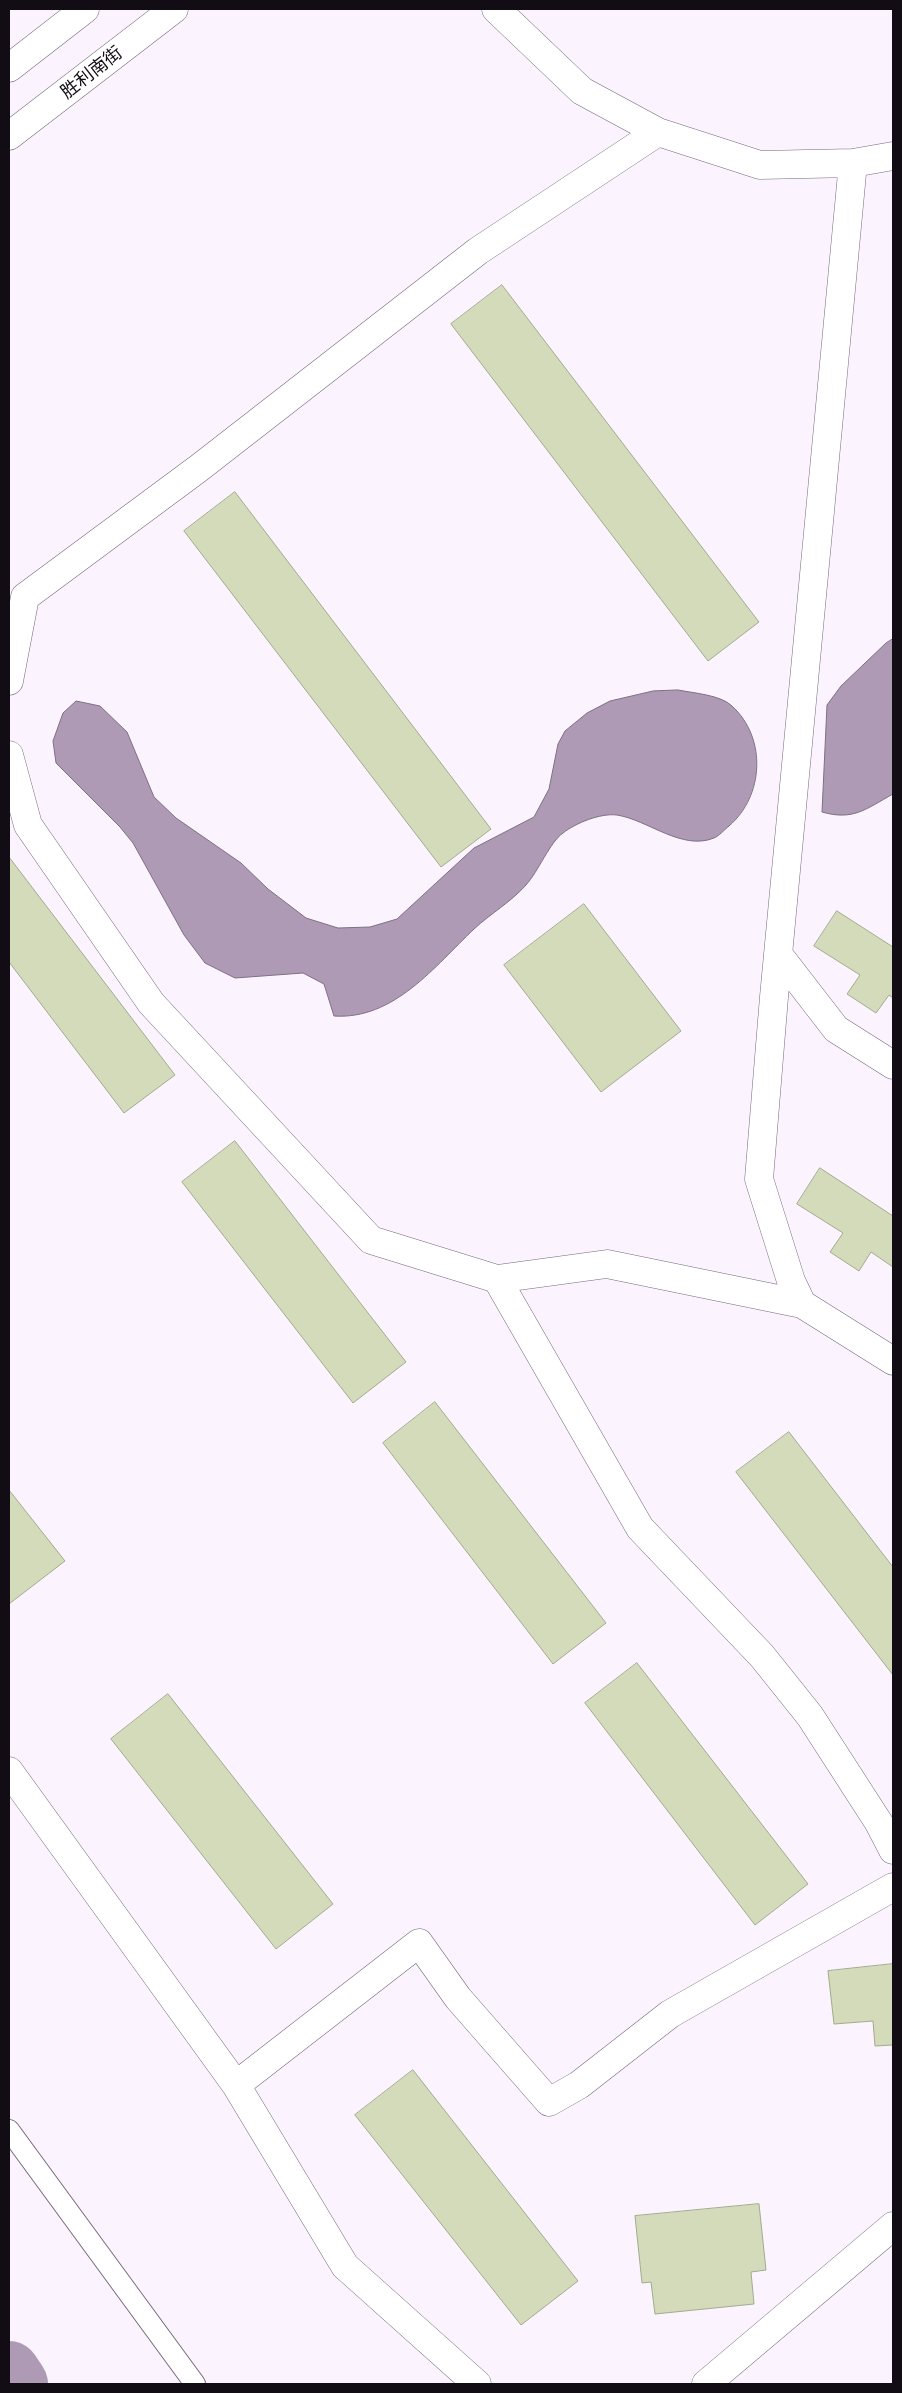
<!DOCTYPE html>
<meta charset="utf-8">
<style>
body{margin:0}
#map{position:relative;width:902px;height:2393px;overflow:hidden;background:#fbf3fd;font-family:"Open Sans",sans-serif}
canvas{display:block}
.frame{position:absolute;inset:0;border:10px solid #120c14;pointer-events:none}
</style>
<div id="map">
<canvas width="902" height="2393"></canvas>
<div class="frame"></div>
</div>
<script>
const g = document.querySelector('canvas').getContext('2d');
g.lineJoin = 'round';
function fillPath(path, color) {
  g.fillStyle = color;
  g.fill(path, 'evenodd');
}
function stroke(path, color, width, dash) {
  g.strokeStyle = color;
  g.lineWidth = width;
  g.lineCap = dash ? 'butt' : 'round';
  g.setLineDash(dash || []);
  g.stroke(path);
}
function label(font, color, halo, rows, align = 'center') {
  g.font = font + ' "Open Sans","Noto Sans SC",sans-serif';
  g.lineWidth = 4;
  g.setLineDash([]);
  g.textBaseline = 'middle';
  g.strokeStyle = halo;
  g.fillStyle = color;
  for (const [text, x, y, turn = 0] of rows) {
    g.save();
    g.translate(x, y);
    g.rotate((+turn || 0) * Math.PI / 180);
    g.textAlign = isNaN(turn) ? turn : align;
    if (halo) g.strokeText(text, 0, 0);
    g.fillText(text, 0, 0);
    g.restore();
  }
}
const water = new Path2D(`
 M893 639V794C866 809 853 821 822 812L827 705 841 686 886 643Z
 M678 690C693 693 721 695 732 706 767 738 764 796 729 826 724 830 719 836 714 838 682 851 648 820 617 815 600 813 576 823 563 833 550 842 538 872 526 885 511 902 490 914 474 929 435 966 394 1020 334 1016L324 984 303 973 235 978 205 963 184 935 133 843 120 827 56 763 53 741 63 713 76 701 100 706 127 732 154 797 176 818 241 863 268 889 306 918 338 928 370 927 397 919 474 848 534 817 549 789 558 744 565 731 587 713 610 701 653 691Z`);
const river = new Path2D(`
 M9 2372 17 2384`);
const building = new Path2D(`
 M502 285 759 622 708 661 451 324Z
 M235 492 491 829 441 867 184 531Z
 M9 857 175 1075 124 1113 9 962Z
 M584 904 681 1031 601 1092 504 965Z
 M837 911 893 947V998L889 995 876 1013 847 994 860 975 814 946Z
 M235 1141 406 1362 353 1403 182 1182Z
 M820 1168 893 1216V1267L871 1252 859 1271 830 1252 843 1233 797 1204Z
 M435 1402 606 1623 553 1664 383 1443Z
 M789 1432 893 1567V1675L736 1472Z
 M9 1490 65 1561 9 1604Z
 M637 1663 808 1884 755 1925 585 1703Z
 M168 1694 333 1904 276 1949 111 1739Z
 M893 1964V2045L875 2046 873 2021 834 2024 828 1971Z
 M413 2070 578 2281 521 2325 355 2115Z
 M759 2204 766 2270 751 2272 754 2304 655 2314 651 2282 642 2283 635 2216Z`);
const lane = new Path2D(`
 M9 2130 195 2384`);
const street = new Path2D(`
 M496 9 582 91 658 132 760 165 853 163 893 156
 M9 681 25 597 199 468 478 251 658 132
 M9 755 28 825 151 1003 371 1240 497 1279 607 1264 802 1304 893 1361
 M778 954 836 1029 893 1065
 M497 1279 640 1528 762 1656 810 1716 879 1823 893 1850
 M802 1304 791 1281 759 1179 774 997 853 163
 M9 1771 236 2085 345 2266 477 2384
 M236 2085 419 1943 458 1998 549 2102 579 2085 670 2014 893 1887
 M706 2384 893 2226`);
const primary = new Path2D(`
 M9 68 85 9
 M9 136 174 9`);
const streetNames = [
 ["胜利南街",92,73,-38]
];
fillPath(water, '#ae9ab5');
stroke(water, '#7f6f85', 1);
stroke(river, '#ae9ab5', 62);
fillPath(building, '#d4dbba');
stroke(building, '#a3aa8e', 1);
stroke(lane, '#78687e', 22);
stroke(street, '#78687e', 29);
stroke(primary, '#78687e', 29);
stroke(lane, '#fff', 20);
stroke(street, '#fff', 28);
stroke(primary, '#fff', 28);
label('18px', '#120c14', '#fff', streetNames);
</script>
